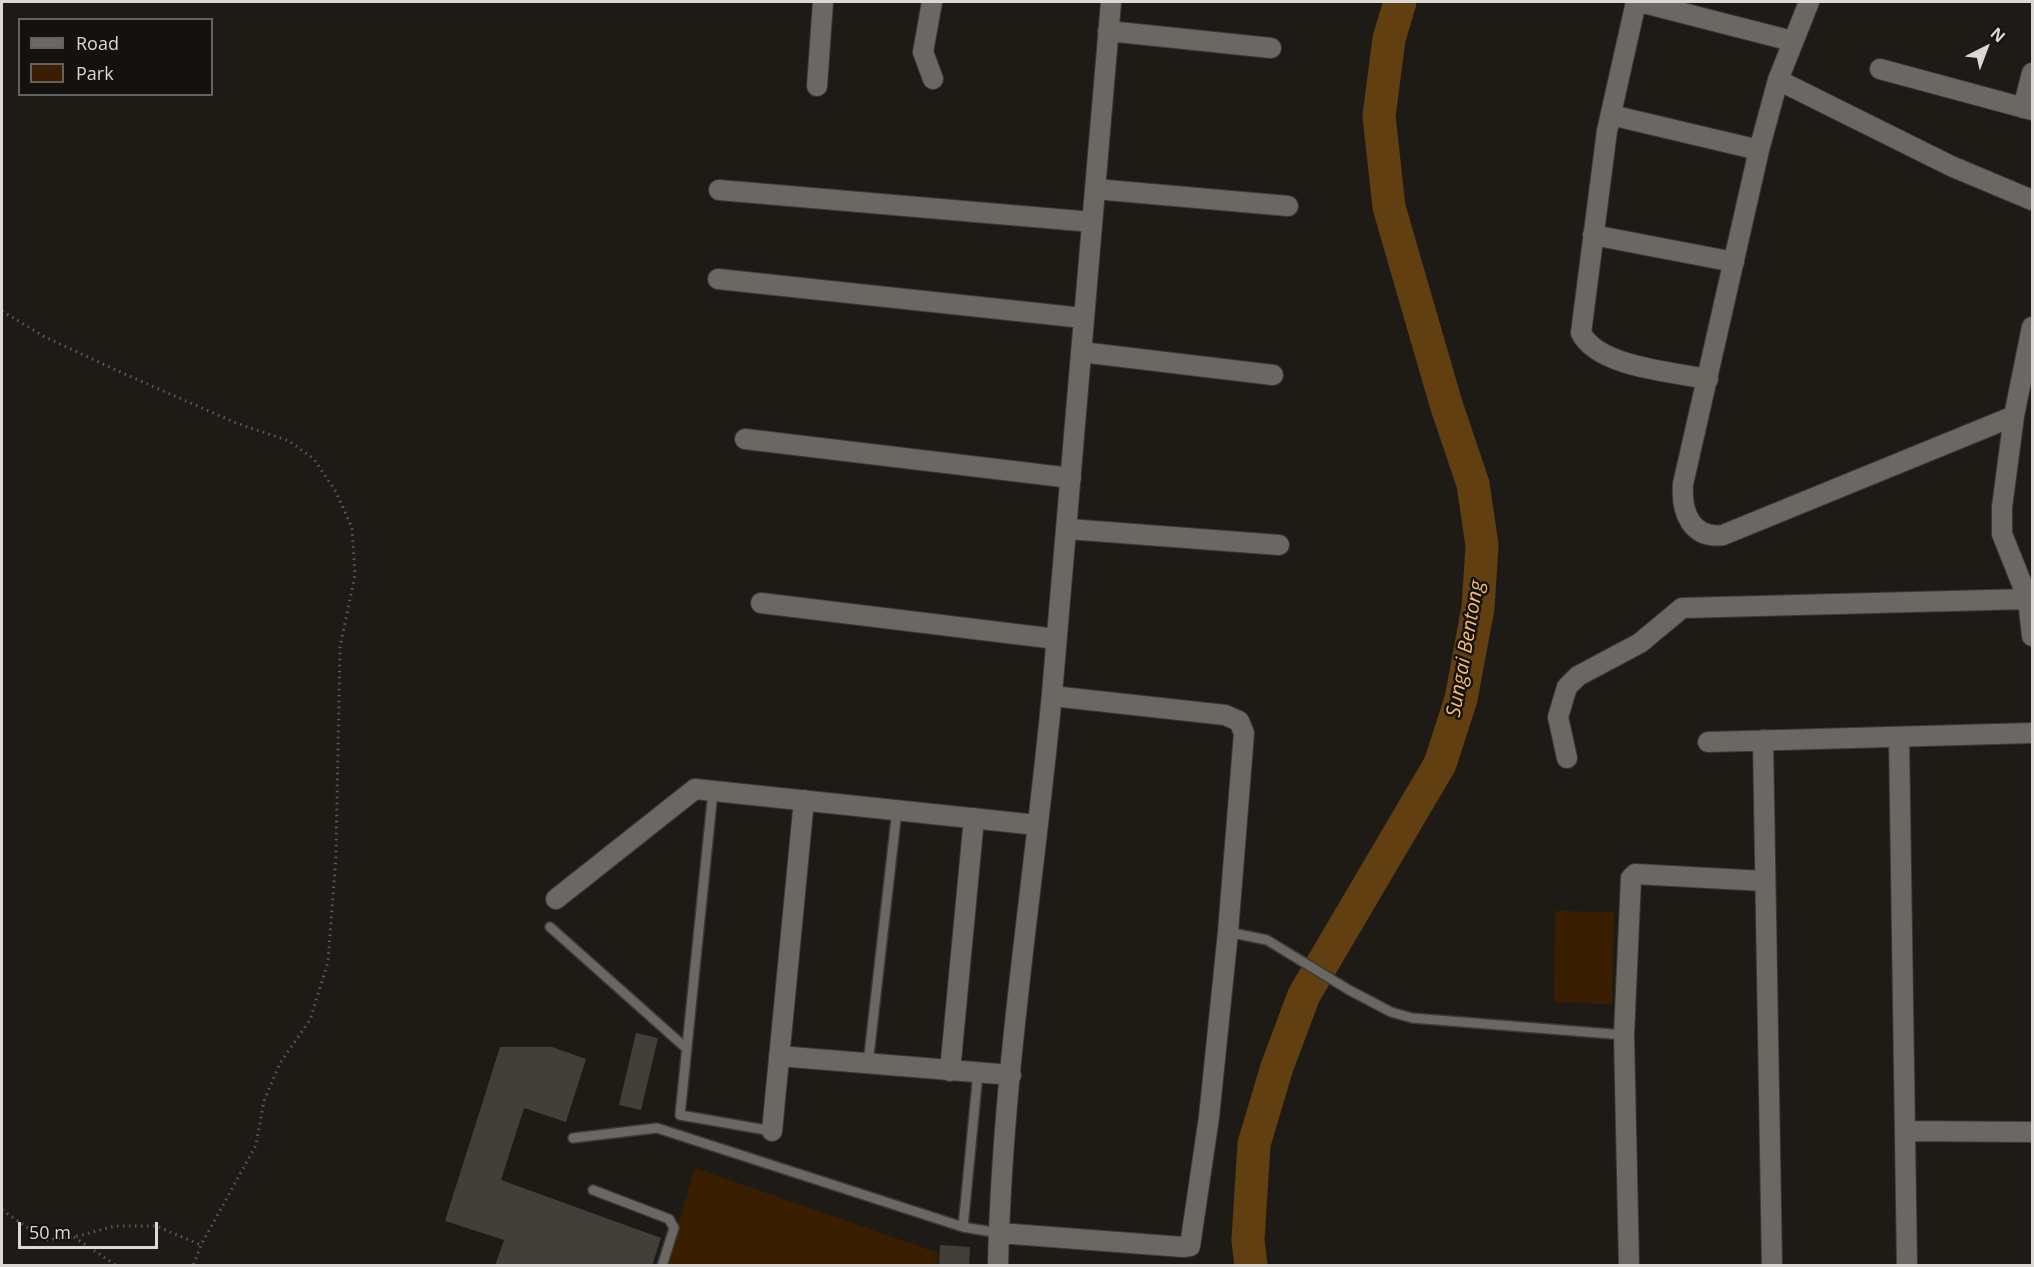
<!DOCTYPE html>
<style>
body{margin:0}
#map{position:relative;width:2034px;height:1267px;overflow:hidden;background:#1e1b17;font-family:"Open Sans",sans-serif}
canvas{display:block}
.frame{position:absolute;inset:0;border:3px solid #dbd9d6;pointer-events:none}
.legend{position:absolute;left:18px;top:18px;width:195px;height:78px;box-sizing:border-box;background:#14120e;border:2px solid #64625e;margin:0;padding:8px 10px;list-style:none;font-size:18px;color:#dbd9d6}
.legend li{display:flex;align-items:center;gap:12px;height:30px}
.legend b{width:30px;border:2px solid #64625e}
.north{position:absolute;left:1956px;top:18px;width:60px;height:60px;-webkit-text-stroke:4px #14120e;paint-order:stroke;rotate:42deg;font-size:16px;font-weight:700;line-height:24px;text-align:center;color:#dbd9d6}
.north::after{content:'';display:block;margin:auto;width:21px;height:27px;background:#dbd9d6;clip-path:polygon(50% 0,100% 100%,50% 72%,0 100%)}
.scale{position:absolute;left:18px;top:1222px;width:140px;height:27px;box-sizing:border-box;border:3px solid #dbd9d6;border-top:0;padding-left:8px;font-size:18px;line-height:21px;white-space:nowrap;color:#dbd9d6;-webkit-text-stroke:4px #14120e;paint-order:stroke}
</style>
<div id="map">
<canvas width="2034" height="1267"></canvas>
<div class="frame"></div>
<ul class="legend">
<li><b style="height:8px;background:#6b6763"></b>Road</li>
<li><b style="height:16px;background:#391f00"></b>Park</li>
</ul>
<div class="north">N</div>
<div class="scale">50 m</div>
</div>
<script>
const g = document.querySelector('canvas').getContext('2d');
g.lineJoin = 'round';
function fillPath(path, color) {
  g.fillStyle = color;
  g.fill(path, 'evenodd');
}
function stroke(path, color, width, dash) {
  g.strokeStyle = color;
  g.lineWidth = width;
  g.lineCap = dash ? 'butt' : 'round';
  g.setLineDash(dash || []);
  g.stroke(path);
}
function label(font, color, halo, rows, align = 'center') {
  g.font = font + ' "Open Sans",sans-serif';
  g.lineWidth = 5;
  g.setLineDash([]);
  g.textBaseline = 'middle';
  g.strokeStyle = halo;
  g.fillStyle = color;
  for (const [text, x, y, turn = 0] of rows) {
    g.save();
    g.translate(x, y);
    g.rotate((+turn || 0) * Math.PI / 180);
    g.textAlign = isNaN(turn) ? turn : align;
    if (halo) g.strokeText(text, 0, 0);
    g.fillText(text, 0, 0);
    g.restore();
  }
}
const green = new Path2D(`
 M1555 911 1614 912 1612 1004 1554 1002Z
 M695 1168 938 1253 937 1266H666Z`);
const river = new Path2D(`
 M1251 1266 1248 1240 1254 1144 1277 1067 1304 995 1440 764 1461 699 1478 608 1482 545 1473 484 1446 404 1389 207 1379 116 1389 39 1400 2`);
const building = new Path2D(`
 M636 1033 658 1038 641 1110 619 1105Z
 M500 1047H552L586 1059 566 1122 524 1108 501 1180 661 1238 652 1266H495L504 1240 445 1221Z
 M940 1245 970 1247 969 1266H939Z`);
const path = new Path2D(`
 M2 311 45 337 118 371 236 423 289 441 314 459 336 492 352 528 355 575 340 647 336 856 328 962 310 1020 280 1063 264 1101 256 1145 201 1245 193 1266
 M2 1210 45 1240 74 1237 115 1226H156L201 1245
 M74 1237 117 1266`);
const lane = new Path2D(`
 M713 791 680 1115 772 1131
 M550 927 687 1049
 M1228 932 1267 940 1349 990 1391 1012 1412 1018 1624 1035
 M868 1064 897 810
 M573 1138 657 1128 963 1227 999 1233
 M593 1190 669 1219 674 1228 662 1266
 M963 1227 978 1073`);
const street = new Path2D(`
 M932 2 923 52 933 79
 M1636 2 1607 131 1581 333C1598 367 1673 372 1708 379
 M1640 2 1792 41
 M1809 2 1778 80 1759 150 1683 484C1681 512 1691 539 1723 535L2014 416
 M1108 31 1271 48
 M1880 69 2032 110
 M1778 80 1951 166 2032 200
 M817 86 823 2
 M2023 108 2032 73
 M1611 115 1759 150
 M1095 189 1288 206
 M719 190 1092 222
 M1593 235 1734 262
 M718 279 1083 318
 M2032 327 2014 416 2002 507V534L2028 599 2032 636
 M1081 352 1273 375
 M745 439 1071 478
 M1068 529 1279 545
 M761 603 1056 639
 M1899 737 1907 1266
 M1763 740 1772 1266
 M1708 742 2032 733
 M1567 758 1558 717 1567 687 1578 676 1640 643 1682 608 2028 599
 M556 899 695 789 1037 825
 M779 1056 1011 1075
 M950 1071 974 818
 M772 1131 804 800
 M1906 1131 2032 1132
 M999 1233 1183 1247 1190 1246 1209 1117 1228 932 1244 733 1239 721 1225 715 1052 696
 M998 1266C1002 1074 1034 884 1052 694 1073 463 1091 232 1111 2
 M1629 1266 1624 1035 1631 878 1635 874 1764 881`);
const waterNames = [
 ["Sungai Bentong",1466,649,-80]
];
fillPath(green, '#391f00');
stroke(river, '#613f11', 33);
fillPath(building, '#423e3a');
stroke(lane, '#3b3936', 12);
stroke(street, '#3b3936', 22);
stroke(path, '#5d5b57', 3, [1.5, 4.5]);
stroke(lane, '#6b6763', 9);
stroke(street, '#6b6763', 20);
label('italic 20px', '#febb6a', '#14120e', waterNames);
</script>
